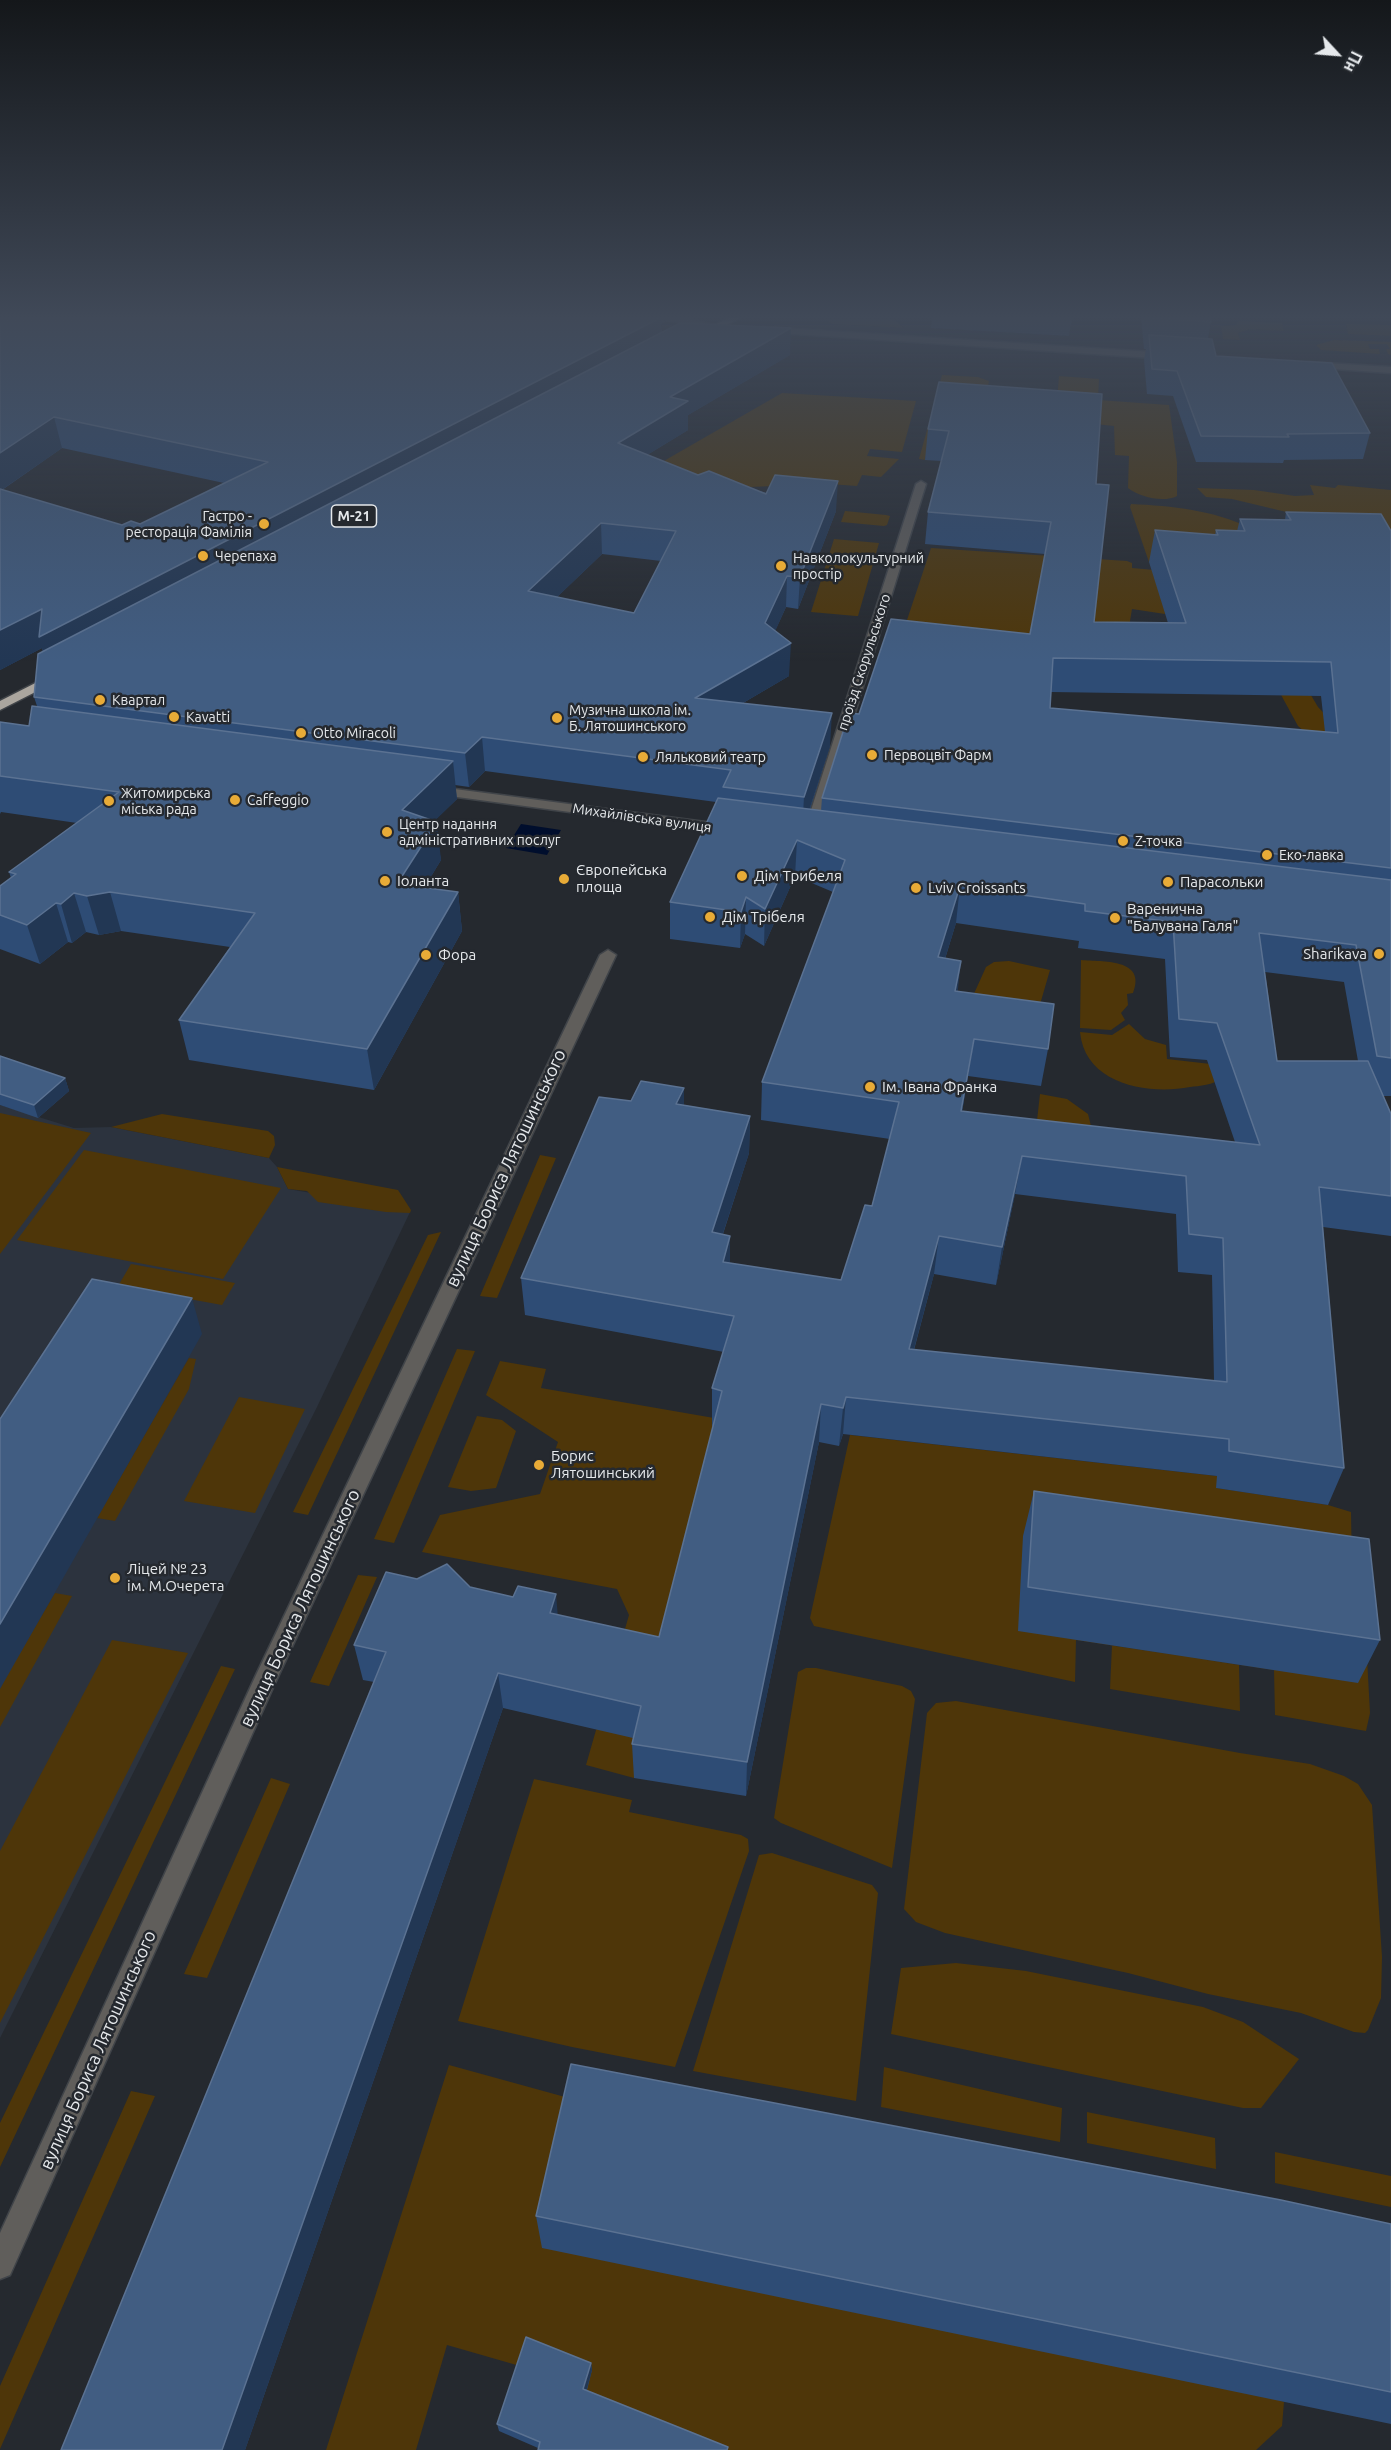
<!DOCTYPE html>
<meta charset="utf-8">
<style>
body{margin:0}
#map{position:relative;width:1391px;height:2450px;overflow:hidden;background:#25292f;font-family:Ubuntu,sans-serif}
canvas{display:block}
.north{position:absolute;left:1307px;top:24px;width:60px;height:60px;-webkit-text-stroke:4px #25292f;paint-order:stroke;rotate:116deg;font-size:16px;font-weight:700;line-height:24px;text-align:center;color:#e5e8eb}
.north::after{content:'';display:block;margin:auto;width:21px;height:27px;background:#e5e8eb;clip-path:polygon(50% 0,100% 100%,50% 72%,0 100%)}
</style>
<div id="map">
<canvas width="1391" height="2450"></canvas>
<div class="north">Пн</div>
</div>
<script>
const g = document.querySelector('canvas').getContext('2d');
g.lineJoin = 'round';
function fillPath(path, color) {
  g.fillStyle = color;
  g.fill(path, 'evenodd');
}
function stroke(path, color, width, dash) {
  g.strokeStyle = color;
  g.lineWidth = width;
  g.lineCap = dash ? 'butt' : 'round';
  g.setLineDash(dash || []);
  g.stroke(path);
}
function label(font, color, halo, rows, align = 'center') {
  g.font = font + ' Ubuntu,sans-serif';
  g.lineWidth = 5;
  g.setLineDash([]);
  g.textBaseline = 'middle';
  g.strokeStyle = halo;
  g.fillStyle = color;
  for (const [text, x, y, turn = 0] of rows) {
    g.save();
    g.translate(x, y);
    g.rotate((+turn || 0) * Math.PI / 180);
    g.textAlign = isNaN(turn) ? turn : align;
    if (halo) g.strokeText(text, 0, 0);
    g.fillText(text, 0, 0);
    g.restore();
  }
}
const built = new Path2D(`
 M0 1105 74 1128 111 1127 269 1158 277 1167 288 1189 411 1210 317 1407 0 2038Z`);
const green = new Path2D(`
 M826 319H893L904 328 832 324Z
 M1238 321 1282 323 1284 331 1250 329 1238 333 1240 340 1223 339 1221 326 1236 325Z
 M1346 324 1391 325V336L1348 334Z
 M1334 340 1391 342V355L1388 354 1386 349H1390L1387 344H1368L1370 349H1379L1380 354 1321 350 1316 345Z
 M942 375 978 377 989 381 984 409 935 416 925 460 919 459Z
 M1059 376 1099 379 1098 400 1169 405 1177 462V496C1164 503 1139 497 1128 488L1129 456 1115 455 1114 426 1068 421 1057 400Z
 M782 393 916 401 902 452 870 449 867 456 899 459 881 477 862 475 857 486 829 484 614 492 669 458Z
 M1310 485 1335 488 1338 485 1391 490V531L1341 525 1232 499 1206 497 1197 488 1254 490 1295 496 1314 495Z
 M1131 504C1173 506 1212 510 1251 528L1149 562 1130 507Z
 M845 511 886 515 890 516 887 525 884 526 841 522Z
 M834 539 879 543 858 616H856L811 612Z
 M931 548 1127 561 1132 563V568L1188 573 1165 614 1132 609 1125 651 906 623Z
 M1302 680 1318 707 1339 729 1343 740 1308 735 1298 726 1274 682Z
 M1081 960C1102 962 1147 958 1133 993L1127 994 1128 1005 1121 1013 1125 1020 1111 1030 1080 1028Z
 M1009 961 1050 970 1034 1025 968 1007 986 967 994 962Z
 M1129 1024 1145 1039 1166 1045 1167 1059 1228 1066C1226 1069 1224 1076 1221 1078 1214 1085 1199 1086 1190 1087 1149 1095 1085 1085 1080 1032L1112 1035Z
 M1040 1094 1067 1099 1088 1114 1091 1126 1033 1156Z
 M0 1113 91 1133 0 1254Z
 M162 1114 268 1131 274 1136 275 1145 269 1158 111 1127Z
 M84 1150 281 1188 223 1279 17 1240Z
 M540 1155 556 1158 497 1298 480 1296Z
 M277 1167 398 1190 411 1210 410 1213 386 1212 318 1202 307 1191 288 1189Z
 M441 1232 308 1515 293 1512 428 1235Z
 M131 1264 235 1283 222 1305 118 1286Z
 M457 1349 475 1351 394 1543 374 1539Z
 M189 1358 196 1359 189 1389 115 1521 97 1518Z
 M500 1361 546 1369 541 1388 714 1418 712 1425 721 1428 634 1778 586 1765 629 1615 617 1589 422 1552 440 1515 540 1494 558 1442 486 1395Z
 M239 1397 305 1409 255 1513 184 1501Z
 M477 1416 502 1420 516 1431 496 1488 471 1491 448 1487Z
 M850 1435 1217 1476V1488L1328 1505 1351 1512 1352 1570 1363 1583 1370 1713 1366 1731 1275 1715 1274 1670 1076 1640 1075 1682 814 1626 810 1618Z
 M358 1575 377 1577 329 1686 310 1682Z
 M55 1593 72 1596 0 1727V1687Z
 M112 1640 188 1653 0 2023V1851Z
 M1112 1645 1239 1665 1240 1711 1110 1689Z
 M221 1666 235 1669 0 2167V2123Z
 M806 1668H816L902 1686 911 1691 915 1699 892 1868 781 1823 774 1818 798 1672Z
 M956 1701 1240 1753 1310 1764 1344 1776 1358 1784 1372 1805 1382 1957 1381 1998 1368 2030 1365 2033 1354 2032 1301 2013 1208 1994 1128 1973 945 1933 916 1922 904 1909 927 1713 936 1703Z
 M271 1778 290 1784 207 1978 184 1974Z
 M534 1779 632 1800 629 1812 741 1835 748 1839 749 1851 675 2067 572 2047 458 2021Z
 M772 1853 872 1885 878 1893 856 2101 693 2071 759 1855Z
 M956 1963 1026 1971 1203 2007 1243 2022 1299 2059 1261 2108H1243L891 2034 901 1968Z
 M449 2065 576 2100 1284 2402 1282 2426 1256 2450H720L520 2366 447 2345 416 2450H326Z
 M884 2067 1062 2108 1060 2142 881 2107Z
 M131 2091 155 2096 0 2449V2386Z
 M1087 2112 1215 2138 1216 2169 1087 2143Z
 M1275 2152 1391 2176V2207L1275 2183Z`);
const water = new Path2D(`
 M521 824 561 830 547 855 506 848Z`);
const minor = new Path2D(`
 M657 318H683L714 325 710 328Z
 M767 327 1168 353 1173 356 1168 359 764 332 763 330Z
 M1309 362 1391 367V373L1306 367 1304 365Z
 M921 481 926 484 818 832 811 836 806 835 804 832 916 484Z
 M432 786 728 825 735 829 728 833 427 793 425 790Z
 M608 950 616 955 275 1683 10 2275 0 2279V2233L256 1675 600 955Z`);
const highway = new Path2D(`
 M728 318H740L703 337 696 335Z
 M55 673 59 674 61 677 59 680 0 710V701Z`);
const wall = new Path2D(`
 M0 318 665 322 661 324 662 332 790 355 688 415V430L647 455 698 475 836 511 798 609 786 607 775 631 789 676 743 703 830 746 810 809 821 811 822 798 859 714 1030 634 1045 554 925 544 928 512 942 461 925 460 928 429 939 382 1096 484 1094 622 1168 623 1149 562 1155 530 1215 535 1216 530 1237 531 1240 519 1285 520 1286 512 1391 531V1096H1383L1391 1114V1236L1323 1227 1344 1468 1328 1505 1216 1488 1217 1476 843 1434 839 1446 819 1442 746 1796 634 1778 632 1744 633 1738 503 1708 245 2450H61L374 1682 363 1680 354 1645 417 1579 470 1587 558 1615 659 1637 713 1426H712V1388L724 1352 525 1315 521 1278 631 1101 684 1105 750 1116 749 1153 723 1234 730 1263 841 1280 872 1206 890 1139 761 1120 762 1082 833 892 795 876 764 946 745 934 740 948 670 939V902L716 802 485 771 469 787 455 785 457 799 434 821 441 860 424 888 458 892 462 931 374 1090 189 1060 179 1020 230 947 121 931 99 935 86 932 72 943 68 942 40 964 0 949V886L11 878 9 872 77 823 1 812 0 814V722L29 726 37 706 34 697 43 652 42 648 0 670ZM62 448 224 483 140 524 122 525 2 490ZM602 554 661 561 634 613 557 597ZM1051 692 1321 696 1325 732 1050 708ZM956 923 1079 941 1078 948 1165 959 1170 1057 1207 1060 1235 1142 962 1112 968 1076 1041 1086 1048 1049 957 992 945 959ZM1265 972 1344 982 1358 1061H1277ZM1015 1194 1176 1214 1178 1272 1212 1275 1214 1381 914 1350 934 1274 996 1285Z
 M932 318H1072L1069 336 931 328Z
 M1141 318H1210L1211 322 1208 339 1216 356 1370 433 1363 459 1284 460 1283 463 1196 462 1173 396 1147 394 1144 360 1146 349H1144Z
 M0 1056 65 1078 69 1091 38 1118 0 1105Z
 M1034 1491 1380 1640 1358 1683 1018 1631 1023 1536Z
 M536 2216 1391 2224V2424L542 2248Z
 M591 2363 592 2370 587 2390 538 2448 499 2431 497 2424Z`);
const shadedWall = new Path2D(`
 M610 318H665V322L661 324 662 347 49 672 42 648 0 670V630Z
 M791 328 790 355 688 415V430L619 472 618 443 670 397Z
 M54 417 62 448 0 491V453Z
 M838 481 836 511 798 609 800 577Z
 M601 523 602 554 530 623 528 591Z
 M787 576 786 607 764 656 765 623Z
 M791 643 789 676 695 731V698Z
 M832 713 830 746 802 832 804 797Z
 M482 737 485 771 469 787 465 753Z
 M453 761 457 799 407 848 402 810Z
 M437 822 441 860 402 924 397 884Z
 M797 840 795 876 764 946 765 909Z
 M960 886 956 923 934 994 938 957Z
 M110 892 121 931 99 935 87 896Z
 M458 892 462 931 374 1090 367 1049Z
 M74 893 86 932 72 943 61 904Z
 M746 897 745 934 740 948 741 912Z
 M56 903 68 942 40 964 27 925Z
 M961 961 957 998 955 991Z
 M974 1039 968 1076 956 1149 961 1111Z
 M65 1078 69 1091 38 1118 34 1105Z
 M684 1088V1125L676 1104Z
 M750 1116 749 1153 711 1270 712 1232Z
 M1022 1156 1015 1194 996 1285 1002 1247Z
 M730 1236V1273L723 1262Z
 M939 1236 934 1274 904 1386 909 1349Z
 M192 1298 202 1334 0 1689V1624Z
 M846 1397 843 1434 839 1446 843 1408Z
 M821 1404 819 1442 746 1796 747 1762Z
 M556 1594 559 1630 550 1613Z
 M498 1673 503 1708 245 2450H222Z
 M591 2363 592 2370 585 2396 583 2389Z`);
const building = new Path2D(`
 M0 318H660L39 637 42 609 0 630V489L122 525 131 521 140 524 268 462 54 417 0 453Z
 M1150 318H1210L1211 322Z
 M680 323 791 328 670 397 688 401 618 443 698 475 709 471 766 494 775 475 838 481 800 577 787 576 765 623 791 643 695 698 832 713 804 797 723 787 731 770 482 737 465 753 34 697 38 654ZM601 523 676 531 634 613 528 591Z
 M1149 335 1212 339 1216 356 1332 363 1370 433 1287 434 1289 437 1201 436 1177 371 1152 369Z
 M939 382 1102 394 1096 484 1109 485 1094 622 1186 623 1155 530 1218 535 1216 530 1245 531 1240 519 1291 520 1286 512 1381 514 1391 531V868L822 798 849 713 859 714 891 619 1030 634 1051 522 928 512 949 431 928 429ZM1053 658 1331 662 1338 733 1050 708Z
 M32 706 453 761 402 810 437 822 397 884 458 892 367 1049 179 1020 255 913 110 892 87 896 74 893 61 904 56 903 27 925 0 915V886L16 874 9 872 119 792 0 776V722L29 726Z
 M718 798 1391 880V1058L1377 1056 1356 945 1259 933 1277 1061H1368L1391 1114V1196L1319 1187 1344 1468 1229 1451V1439L846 1397 843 1408 821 1404 747 1762 632 1744 641 1706 498 1673 222 2450H61L386 1652 354 1645 386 1572 417 1579 447 1564 470 1587 513 1597 518 1586 556 1594 550 1613 659 1637 722 1391 712 1388 734 1316 521 1278 599 1097 631 1101 641 1081 684 1088 676 1104 750 1116 712 1232 730 1236 723 1262 841 1280 865 1205 872 1206 899 1102 762 1082 845 860 797 840 765 909 746 897 741 912 670 902ZM960 886 1085 904V911L1173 922 1179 1019 1217 1023 1260 1145 961 1111 974 1039 1048 1049 1054 1004 955 991 961 961 938 957ZM1022 1156 1186 1176 1189 1234 1223 1238 1227 1382 909 1349 939 1236 1002 1247Z
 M0 1056 65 1078 34 1105 0 1094Z
 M92 1279 192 1298 0 1624V1419Z
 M1034 1491 1369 1539 1380 1640 1028 1587Z
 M571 2064 1281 2200 1391 2224V2392L536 2216Z
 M526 2337 591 2363 583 2389 728 2447 727 2450H538L540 2442 497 2424Z`);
const markers = [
 [264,524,6,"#e8ab37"],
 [203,556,6,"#e8ab37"],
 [781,566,6,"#e8ab37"],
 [100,700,6,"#e8ab37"],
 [174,717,6,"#e8ab37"],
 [557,718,6,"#e8ab37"],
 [301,733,6,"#e8ab37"],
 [872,755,6,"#e8ab37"],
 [643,757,6,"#e8ab37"],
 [235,800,6,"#e8ab37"],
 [109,801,6,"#e8ab37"],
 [387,832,6,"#e8ab37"],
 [1123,841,6,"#e8ab37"],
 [1267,855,6,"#e8ab37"],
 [742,876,6,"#e8ab37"],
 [564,879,6,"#e8ab37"],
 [385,881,6,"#e8ab37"],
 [1168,882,6,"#e8ab37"],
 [916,888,6,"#e8ab37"],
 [710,917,6,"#e8ab37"],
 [1115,918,6,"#e8ab37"],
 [1379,954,6,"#e8ab37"],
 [426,955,6,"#e8ab37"],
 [870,1087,6,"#e8ab37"],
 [539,1465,6,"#e8ab37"],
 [115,1578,6,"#e8ab37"]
];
const farPoinames = [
 ["Гастро -",252,516,"right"],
 ["ресторація Фамілія",252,532,"right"],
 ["Черепаха",215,556],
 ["Навколокультурний",793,558],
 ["простір",793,574],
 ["Квартал",112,700],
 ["Музична школа ім.",569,710],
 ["Б. Лятошинського",569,726],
 ["Kavatti",186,717],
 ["Otto Miracoli",313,733],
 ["Первоцвіт Фарм",884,755],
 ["Ляльковий театр",655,757],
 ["Житомирська",121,793],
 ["міська рада",121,809],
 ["Caffeggio",247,800],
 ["Центр надання",399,824],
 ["адміністративних послуг",399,840],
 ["Z-точка",1135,841],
 ["Еко-лавка",1279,855]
];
const shields = [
 [354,516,45]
];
const shieldNames = [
 ["М-21",354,516]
];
const farStreetnames = [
 ["проїзд Скорульського",864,662,-72],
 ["Михайлівська вулиця",642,818,8]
];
const poiNames = [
 ["Європейська",576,870],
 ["площа",576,887],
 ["Дім Трибеля",754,876],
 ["Іоланта",397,881],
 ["Парасольки",1180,882],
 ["Lviv Croissants",928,888],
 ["Варенична",1127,909],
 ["\"Балувана Галя\"",1127,926],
 ["Дім Трібеля",722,917],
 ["Sharikava",1367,954,"right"],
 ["Фора",438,955],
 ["Ім. Івана Франка",882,1087],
 ["Борис",551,1456],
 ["Лятошинський",551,1473],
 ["Ліцей № 23",127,1569],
 ["ім. М.Очерета",127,1586]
];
const nearStreetnames = [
 ["вулиця Бориса Лятошинського",506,1168,-65],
 ["вулиця Бориса Лятошинського",300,1608,-65],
 ["вулиця Бориса Лятошинського",98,2050,-66]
];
fillPath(built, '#2c333e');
fillPath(green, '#4e3609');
fillPath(water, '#000e2d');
stroke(minor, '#404449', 3);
stroke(highway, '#404449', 3);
fillPath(minor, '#605e5b');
fillPath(highway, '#aba69f');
fillPath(wall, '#2e4c75');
fillPath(shadedWall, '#223754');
fillPath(building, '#415d82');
stroke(building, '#5b7292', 1.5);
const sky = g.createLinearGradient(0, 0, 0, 662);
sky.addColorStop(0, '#14171a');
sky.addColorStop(0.48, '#404958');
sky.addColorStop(1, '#40495800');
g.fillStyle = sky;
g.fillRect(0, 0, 1391, 662);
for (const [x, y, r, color] of markers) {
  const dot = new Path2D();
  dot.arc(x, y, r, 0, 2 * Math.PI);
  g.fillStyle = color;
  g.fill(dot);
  stroke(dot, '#25292f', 2);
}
label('14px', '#e5e8eb', '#25292f', farPoinames, 'left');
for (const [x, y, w] of shields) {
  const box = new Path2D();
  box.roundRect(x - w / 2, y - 11, w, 22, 4.5);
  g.fillStyle = '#25292f';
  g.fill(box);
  stroke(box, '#e5e8eb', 1.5);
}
label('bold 14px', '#e5e8eb', null, shieldNames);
label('14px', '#e5e8eb', '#25292f', farStreetnames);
label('15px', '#e5e8eb', '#25292f', poiNames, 'left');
label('18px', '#e5e8eb', '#25292f', nearStreetnames);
</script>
